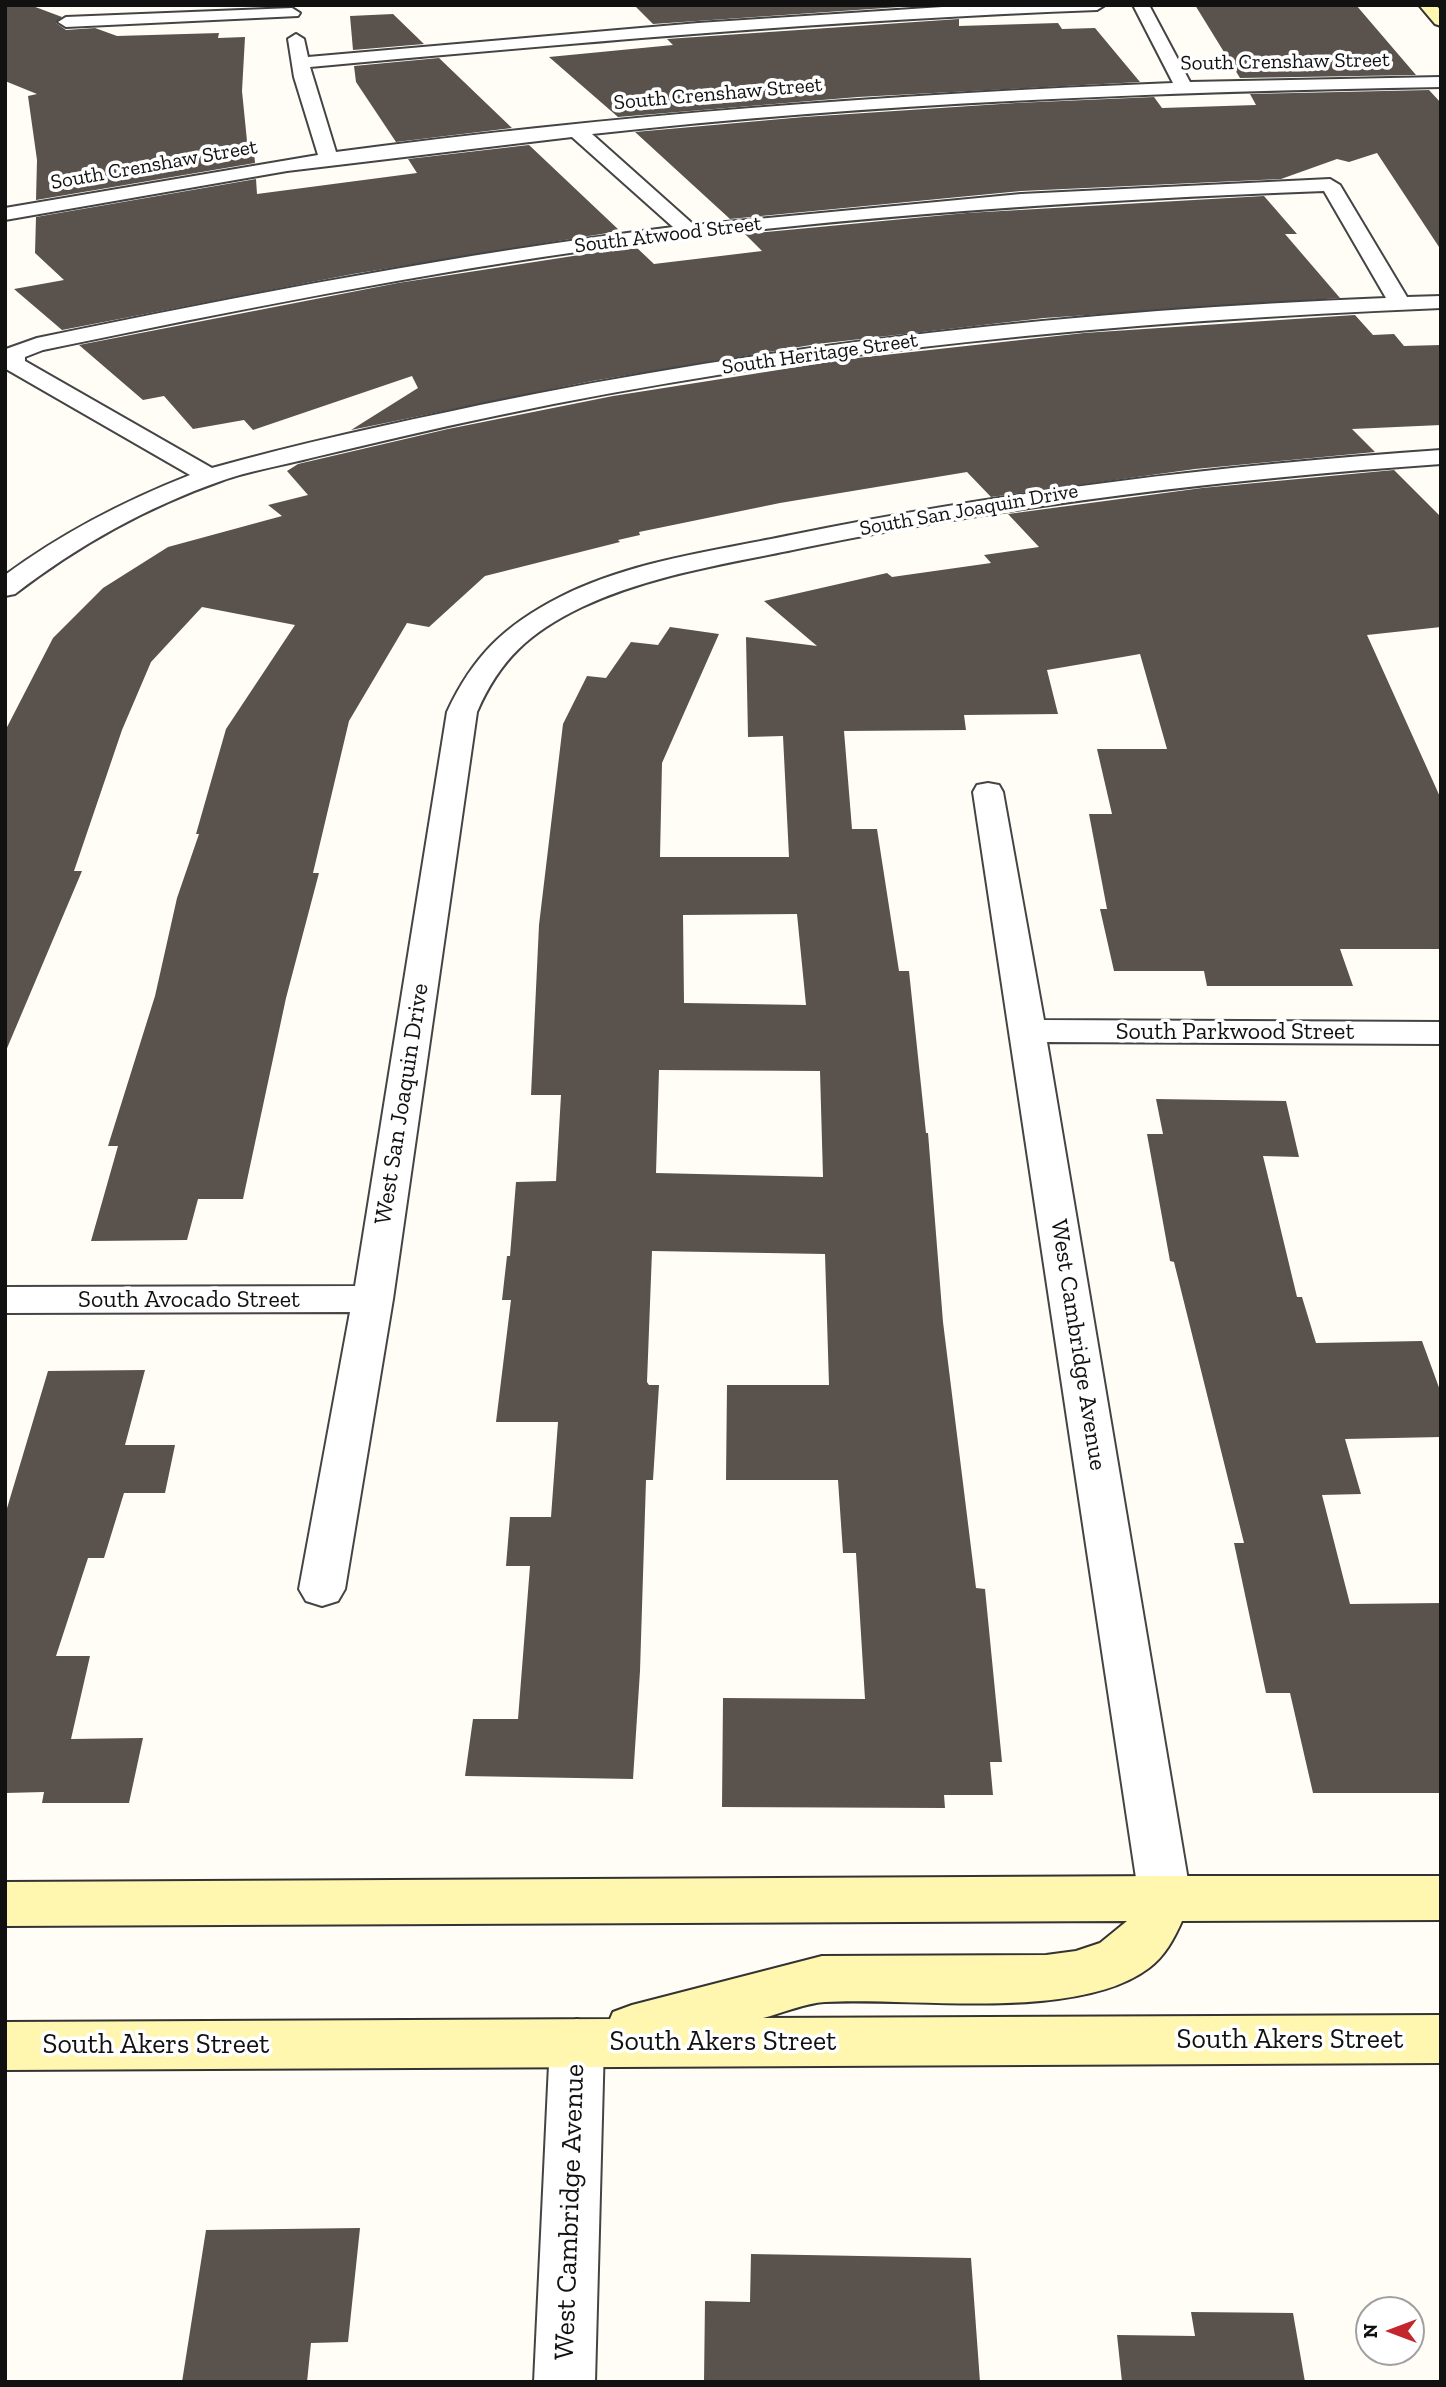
<!DOCTYPE html>
<style>
body{margin:0}
#map{position:relative;width:1446px;height:2387px;overflow:hidden;background:#fffdf5;font-family:"Zilla Slab",serif}
canvas{display:block}
.frame{position:absolute;inset:0;border:7px solid #111;pointer-events:none}
.north{position:absolute;left:1355px;top:2296px;width:70px;height:70px;box-sizing:border-box;background:#fff;border:2px solid #a0a0a0;border-radius:50%;rotate:270deg;font-size:19px;font-weight:700;line-height:28px;text-align:center;color:#111}
.north::after{content:'';display:block;margin:auto;width:24px;height:32px;background:#c4262e;clip-path:polygon(50% 0,100% 100%,50% 72%,0 100%)}
</style>
<div id="map">
<canvas width="1446" height="2387"></canvas>
<div class="frame"></div>
<div class="north">N</div>
</div>
<script>
const g = document.querySelector('canvas').getContext('2d');
g.lineJoin = 'round';
function fillPath(path, color) {
  g.fillStyle = color;
  g.fill(path, 'evenodd');
}
function stroke(path, color, width, dash) {
  g.strokeStyle = color;
  g.lineWidth = width;
  g.lineCap = dash ? 'butt' : 'round';
  g.setLineDash(dash || []);
  g.stroke(path);
}
function label(font, color, halo, rows, align = 'center') {
  g.font = font + ' "Zilla Slab",serif';
  g.lineWidth = 7;
  g.setLineDash([]);
  g.textBaseline = 'middle';
  g.strokeStyle = halo;
  g.fillStyle = color;
  for (const [text, x, y, turn = 0] of rows) {
    g.save();
    g.translate(x, y);
    g.rotate((+turn || 0) * Math.PI / 180);
    g.textAlign = isNaN(turn) ? turn : align;
    if (halo) g.strokeText(text, 0, 0);
    g.fillText(text, 0, 0);
    g.restore();
  }
}
const building = new Path2D(`
 M5 5H30L62 17 56 23 66 30 95 28 117 36 219 33 218 38 245 37 242 91 247 141 253 140 255 163 36 200 37 160 28 96 37 94 5 81Z
 M634 5H929L653 24Z
 M1195 5H1356L1416 75 1240 78Z
 M393 14 424 44 353 50 350 16Z
 M959 19V26L1058 23 1062 29 1095 28 1140 82 858 97 618 117 549 57 673 45 667 39Z
 M439 58 512 128 396 142 356 82 354 66Z
 M1429 90 1441 103V250L1377 153 1349 162 1337 159 1281 179 1021 191 730 219 635 132 804 117 1016 103 1154 97 1162 108 1256 105 1250 94Z
 M529 145 620 231 353 274 62 330 14 289 64 280 35 253 36 217 256 179 257 194 417 173 408 159Z
 M1264 196 1297 234H1285L1340 298 1044 318 817 344 592 381 351 430 418 388 412 376 253 430 244 420 193 429 164 396 143 400 79 345 398 283 612 250 636 247 654 264 762 251 745 234 967 213Z
 M1355 315 1373 335 1394 334 1404 346 1441 345V425L1352 429 1375 452 1195 469 991 497 967 472 780 503 639 532 640 535 618 540 620 542 485 576 429 627 407 623 349 721 313 873H319L286 998 243 1199H198L187 1240 91 1241 118 1146H108L155 996 177 898 199 834H196L226 729 295 625 202 607 151 662 122 730 74 871H82L5 1053V731L53 638 103 588 168 547 282 516 268 505 308 495 287 471 298 464 448 429 613 396 848 359 1084 333Z
 M1394 470 1441 517V627L1367 635 1441 799V949H1340L1353 986H1207L1204 971H1114L1100 909H1107L1089 814H1112L1097 749H1167L1140 654 1047 670 1058 714 964 715 966 730 844 731 852 829H877L899 971H909L926 1133H928L943 1322 976 1588 985 1589 1002 1762H990L993 1795H944L945 1808 722 1807 723 1698 865 1699 856 1553H843L838 1480H726L727 1385H829L825 1254 652 1251 647 1382 649 1385H659L653 1480H646L640 1671 633 1779 465 1776 473 1719H518L530 1566H506L510 1517H551L558 1422H496L511 1300H502L507 1256H510L516 1182 556 1181 561 1095H531L539 925 563 724 587 676 606 678 631 642 658 645 670 627 719 634 662 763 660 857H789L783 736 748 737 746 637 817 646 764 601 887 573 892 577 991 563 984 555 1039 547 1008 514 1202 488ZM797 914 806 1005 684 1003 683 915ZM659 1070 820 1071 823 1177 656 1173Z
 M1156 1099 1286 1101 1299 1157 1263 1156 1297 1297H1302L1316 1343 1422 1341 1441 1393V1437L1345 1439 1361 1494 1322 1495 1350 1604 1441 1603V1793H1313L1290 1693H1266L1234 1543H1244L1174 1262 1170 1261 1147 1134H1163Z
 M145 1370 125 1445H175L165 1493H124L104 1558H88L56 1656H90L71 1739 143 1738 129 1803H42L44 1792 5 1793V1515L48 1371Z
 M360 2228 348 2342 311 2343 307 2382H182L206 2230Z
 M751 2254 971 2258 980 2382H704L705 2301 750 2302Z
 M1191 2312 1293 2313 1305 2382H1122L1117 2335 1195 2336Z`);
const street = new Path2D(`
 M973 5H1105L1097 10C834 20 572 43 310 67L336 152C614 115 893 94 1173 83L1133 5H1149L1190 82 1441 77V87C1157 92 874 103 592 134L694 225 1021 194 1330 179 1340 185 1407 297 1441 296V308C1123 321 807 350 495 416 432 429 370 444 307 459 279 466 249 471 221 481 147 507 77 546 15 594L5 596V575C62 533 124 501 190 475L6 369V349L37 338C248 294 459 254 673 227L572 137 287 171 5 220V208L318 155 294 77 288 39 296 34 304 39 308 57 698 23ZM1324 191 1386 298C1081 310 779 343 480 405 391 424 300 443 212 468L25 361V357L43 350C232 311 421 273 612 247 848 216 1086 200 1324 191Z
 M292 8 300 13 298 16 66 27 58 22 66 17Z
 M1441 450V464C1228 479 1016 504 807 547 732 563 652 574 582 607 530 632 500 659 477 712L393 1299 345 1589 338 1601 322 1606 306 1601 299 1589 350 1312 5 1313V1287L355 1286 447 712C473 656 505 625 560 597 631 561 714 551 791 535 1006 491 1222 465 1441 450Z
 M988 783 999 785 1003 792 1044 1020 1441 1022V1044L1047 1042 1191 1898 1183 1914 1165 1920 1147 1914 1139 1898 973 792 977 785Z
 M577 2019 596 2026 604 2043 595 2382H534L550 2043 558 2026Z`);
const secondary = new Path2D(`
 M1419 5H1436L1441 11V26L1435 24Z
 M1165 1876H1441V1920L1182 1921C1174 1939 1165 1956 1149 1968 1078 2022 913 1997 825 2002 805 2003 783 2013 763 2018L1441 2015V2063L5 2070V2022L610 2019 613 2012 632 2005 822 1956 1046 1955 1076 1951 1100 1943 1127 1921 5 1926V1882Z`);
const farStreetnames = [
 ["South Crenshaw Street",1285,62,-1],
 ["South Crenshaw Street",718,94,-5],
 ["South Crenshaw Street",154,165,-10],
 ["South Atwood Street",668,235,-7],
 ["South Heritage Street",820,354,-8],
 ["South San Joaquin Drive",969,510,-10]
];
const streetNames = [
 ["South Parkwood Street",1235,1032],
 ["West San Joaquin Drive",402,1104,-81],
 ["South Avocado Street",189,1300],
 ["West Cambridge Avenue",1078,1345,81]
];
const nearStreetnames = [
 ["South Akers Street",1290,2040],
 ["South Akers Street",723,2042],
 ["South Akers Street",156,2045],
 ["West Cambridge Avenue",570,2212,-88]
];
fillPath(building, '#5a524d');
stroke(street, '#444', 4);
stroke(secondary, '#333', 4);
fillPath(street, '#fff');
fillPath(secondary, '#fff6b0');
label('21px', '#111', '#fff', farStreetnames);
label('24px', '#111', '#fff', streetNames);
label('28px', '#111', '#fff', nearStreetnames);
</script>
